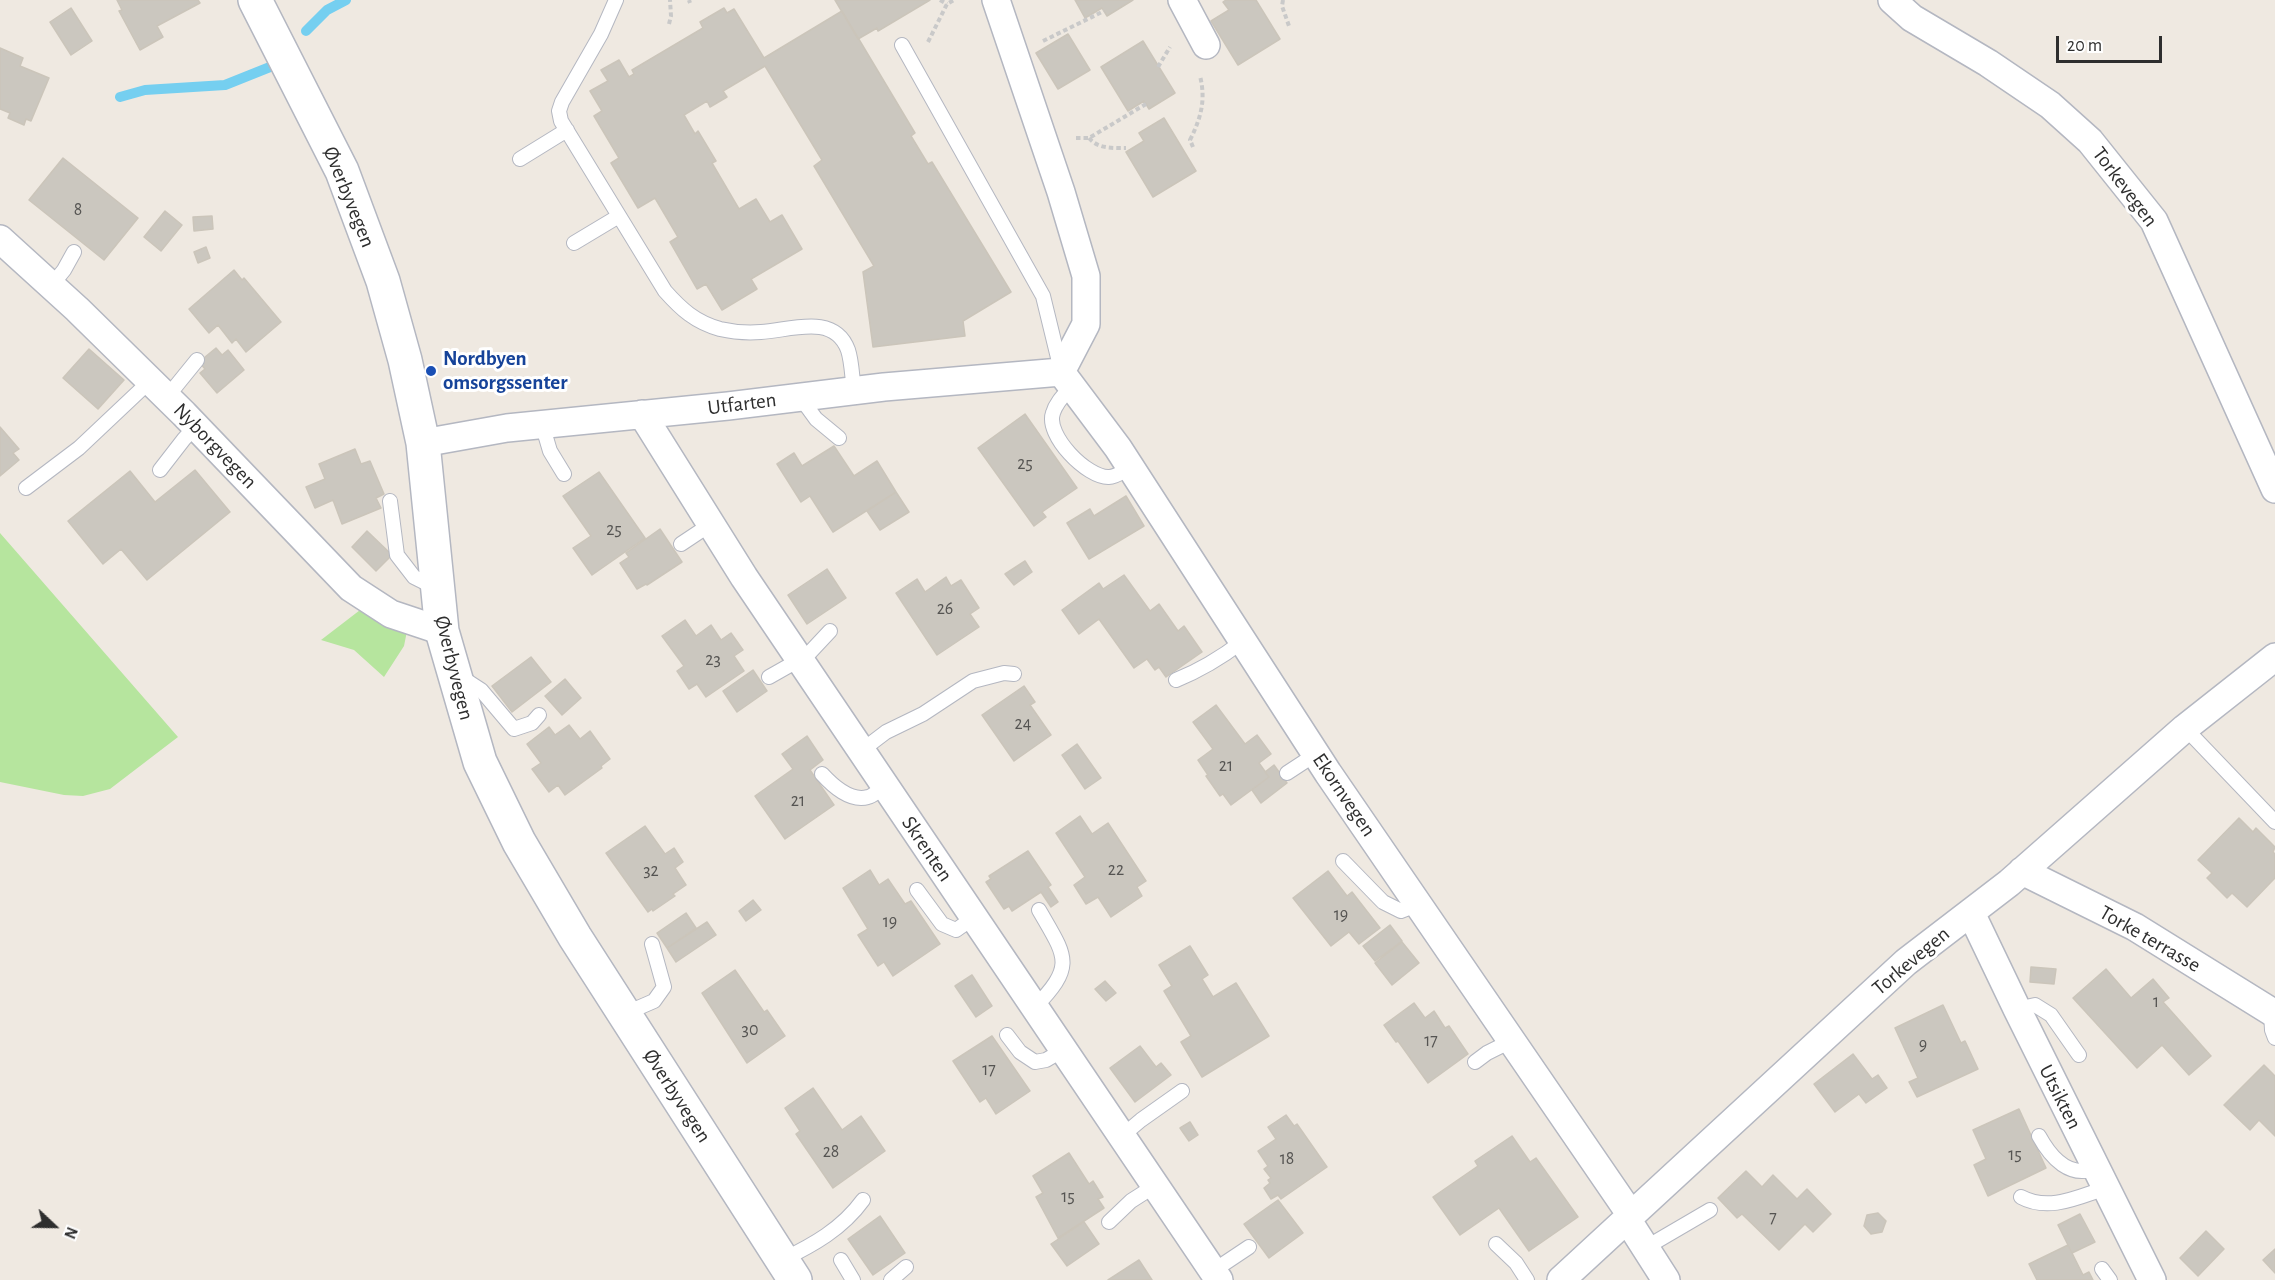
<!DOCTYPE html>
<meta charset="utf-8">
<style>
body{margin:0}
#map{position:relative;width:2275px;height:1280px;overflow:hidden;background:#efe9e1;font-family:"Alegreya Sans",sans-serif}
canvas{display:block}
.north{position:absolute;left:24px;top:1196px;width:60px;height:60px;-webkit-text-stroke:4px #fff;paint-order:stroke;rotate:112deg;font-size:16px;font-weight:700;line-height:24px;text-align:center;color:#2e2e2e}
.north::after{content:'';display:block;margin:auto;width:21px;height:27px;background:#2e2e2e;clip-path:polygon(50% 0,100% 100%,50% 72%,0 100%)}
.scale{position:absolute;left:2056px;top:36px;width:106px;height:27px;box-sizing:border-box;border:3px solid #2e2e2e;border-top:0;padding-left:8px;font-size:18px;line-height:21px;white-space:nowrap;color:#2e2e2e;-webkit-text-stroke:4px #fff;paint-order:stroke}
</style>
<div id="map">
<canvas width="2275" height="1280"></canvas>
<div class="north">N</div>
<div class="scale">20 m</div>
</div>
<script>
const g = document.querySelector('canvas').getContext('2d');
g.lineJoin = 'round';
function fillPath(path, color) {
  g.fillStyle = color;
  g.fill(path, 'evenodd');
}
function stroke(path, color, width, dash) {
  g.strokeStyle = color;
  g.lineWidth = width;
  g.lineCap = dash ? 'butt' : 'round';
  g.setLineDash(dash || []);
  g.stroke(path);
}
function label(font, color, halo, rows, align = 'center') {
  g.font = font + ' "Alegreya Sans",sans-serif';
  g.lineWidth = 6;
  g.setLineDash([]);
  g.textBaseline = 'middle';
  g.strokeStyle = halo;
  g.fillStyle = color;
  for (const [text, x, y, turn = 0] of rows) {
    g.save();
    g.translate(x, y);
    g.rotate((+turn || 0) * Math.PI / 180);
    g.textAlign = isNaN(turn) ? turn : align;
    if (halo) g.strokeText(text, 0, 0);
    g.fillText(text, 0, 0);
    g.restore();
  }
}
const green = new Path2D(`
 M0 533 178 737 110 789 83 796 64 795 0 782Z
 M364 607 407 631 404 646 384 677 354 650 321 640Z`);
const stream = new Path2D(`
 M306 31 327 10 346 0
 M120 97 145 90 225 85 270 67`);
const building = new Path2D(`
 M117 0H198L200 3 157 26 163 37 140 50 119 11 122 10Z
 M835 0H930L878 31 877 28 858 39Z
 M1075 0H1133L1107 16 1102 8 1085 18Z
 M1226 0H1256L1280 39 1238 65 1211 21 1229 10 1223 2Z
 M71 8 92 41 71 55 50 22Z
 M724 8 727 13 734 9 764 58 842 11 915 133 911 136 928 164 932 162 1011 292 963 321 965 336 873 347 863 272 874 266 814 166 822 160 765 66 723 91 727 97 710 107 707 101 684 115 695 134 698 131 716 161 712 163 739 209 756 199 770 222 782 215 802 249 751 279 757 289 722 310 706 284 697 289 670 242 678 237 655 198 638 208 611 163 619 158 594 116 602 111 590 91 608 81 601 70 619 60 629 77 634 74 632 70 703 28 700 22Z
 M1068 34 1090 70 1058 89 1036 53Z
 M1143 41 1175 93 1149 109 1144 101 1128 111 1101 67Z
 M0 48 23 58 20 66 49 78 31 121 26 119 24 125 8 118 10 113 0 109Z
 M1164 118 1196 171 1153 197 1126 152 1144 141 1139 133Z
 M63 158 138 218 104 260 29 200Z
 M165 211 182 225 161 251 144 237Z
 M212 216 213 229 194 231 193 217Z
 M206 247 210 258 198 263 194 252Z
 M234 270 242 280 244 278 281 322 246 352 236 339 232 343 218 325 209 333 189 309Z
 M216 348 222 355 228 350 244 370 217 393 200 373 205 369 199 362Z
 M89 349 124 380 98 409 63 378Z
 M1025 414 1077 488 1042 512 1046 517 1034 526 978 448Z
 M0 427 19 449 13 453 19 460 0 476Z
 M834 446 854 476 877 461 896 492 833 532 810 496 801 502 777 464 794 453 802 466Z
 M355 449 361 464 370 461 384 494 376 498 381 508 342 524 333 500 315 508 306 487 325 479 319 464Z
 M195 470 230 512 147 580 121 549 103 564 68 521 130 471 155 502Z
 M599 472 645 538 592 575 573 548 591 536 563 496Z
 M896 492 909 512 880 530 867 511Z
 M1126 496 1144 526 1089 559 1067 523 1090 509 1094 516Z
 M660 529 682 562 647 585 646 584 637 589 620 563 629 557 626 553Z
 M367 531 392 555 376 571 352 547Z
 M1025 561 1032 572 1014 585 1005 574Z
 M827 569 846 598 807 624 788 595Z
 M1124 575 1150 611 1159 604 1178 631 1184 626 1202 652 1166 677 1159 667 1155 670 1147 659 1134 668 1099 619 1079 634 1062 610 1099 583 1103 589Z
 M946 577 951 586 961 580 979 608 970 614 979 627 937 655 896 593 917 579 925 592Z
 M685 620 696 636 711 625 721 640 731 633 743 650 734 656 744 671 706 697 697 684 689 689 677 671 684 666 662 636Z
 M531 657 551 682 512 712 492 686Z
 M753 670 767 691 737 712 723 691Z
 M565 679 581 698 562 715 545 696Z
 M1024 686 1035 702 1030 705 1051 735 1014 761 982 715Z
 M1216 705 1245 744 1257 735 1271 754 1259 763 1269 777 1231 805 1223 794 1220 796 1206 776 1208 775 1198 760 1213 749 1193 722Z
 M569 725 580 739 590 731 610 759 601 766 602 768 565 795 558 785 549 792 532 769 541 763 527 744 549 727 555 735Z
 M807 736 823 760 810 770 834 805 785 839 755 796 793 769 782 754Z
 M1077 744 1101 778 1085 789 1062 755Z
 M1274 765 1287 783 1261 803 1252 790 1269 777 1265 772Z
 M1080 816 1092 834 1108 823 1146 881 1137 887 1142 896 1111 917 1098 897 1086 904 1074 885 1085 877 1056 833Z
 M2239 818 2253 832 2256 828 2275 847 2273 852 2275 854V878L2247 907 2232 893 2227 898 2207 878 2212 873 2198 860Z
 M645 826 665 854 674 848 683 862 675 868 686 885 673 894 675 896 653 911 652 909 648 912 606 853Z
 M1028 851 1051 885 1048 887 1058 902 1051 907 1041 892 1012 911 1009 906 1004 909 986 882 991 879 989 876Z
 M870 870 879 885 888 879 905 904 911 901 940 944 893 976 884 962 878 966 858 935 868 929 843 888Z
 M1328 871 1347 896 1352 892 1380 928 1359 944 1349 932 1331 946 1293 898Z
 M753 900 761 910 746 921 739 911Z
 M686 913 696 928 667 948 657 933Z
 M707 922 716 935 676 962 667 948Z
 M1390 925 1402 941 1375 961 1363 946Z
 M1402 942 1419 963 1392 985 1375 963Z
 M1190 946 1208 975 1202 979 1213 997 1236 983 1269 1036 1202 1077 1181 1042 1191 1036 1164 991 1172 986 1159 965Z
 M2031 967 2056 969 2054 984 2030 982Z
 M2106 969 2131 998 2153 979 2169 998 2163 1002 2211 1056 2189 1075 2162 1045 2137 1068 2073 998Z
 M735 970 764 1012 767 1010 785 1036 747 1063 702 993Z
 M972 975 992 1006 976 1017 955 986Z
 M1105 981 1116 993 1106 1001 1095 989Z
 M1414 1003 1425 1018 1434 1011 1445 1028 1449 1026 1468 1054 1428 1083 1398 1041 1396 1042 1384 1025Z
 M1943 1005 1961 1043 1965 1041 1978 1069 1917 1097 1909 1082 1918 1078 1895 1028Z
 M992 1036 1030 1091 996 1114 986 1098 980 1102 953 1061Z
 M1140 1046 1156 1067 1161 1063 1171 1075 1135 1102 1110 1068Z
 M1853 1054 1872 1079 1878 1075 1887 1088 1866 1103 1859 1094 1835 1112 1814 1084Z
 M2264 1065 2275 1076V1136L2259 1120 2250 1130 2224 1105Z
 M813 1088 842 1130 861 1116 885 1151 833 1188 796 1134 800 1131 785 1108Z
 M2019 1109 2046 1168 1988 1196 1974 1165 1986 1159 1973 1130Z
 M1286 1115 1294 1126 1297 1124 1327 1167 1281 1199 1278 1195 1271 1199 1264 1188 1270 1183 1268 1180 1271 1178 1264 1169 1268 1166 1258 1151 1276 1139 1268 1127Z
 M1190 1122 1198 1135 1189 1141 1180 1128Z
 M1512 1136 1530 1162 1536 1158 1578 1217 1529 1251 1499 1208 1460 1235 1433 1197 1478 1166 1475 1161Z
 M1069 1153 1089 1184 1093 1181 1103 1197 1098 1199 1104 1208 1058 1238 1036 1197 1043 1193 1033 1176Z
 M1746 1171 1762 1187 1773 1175 1797 1199 1807 1189 1831 1214 1813 1232 1805 1224 1779 1250 1742 1214 1737 1218 1718 1198Z
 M1278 1200 1303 1233 1269 1258 1244 1224Z
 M1878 1213 1886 1221 1882 1232 1871 1234 1864 1226 1867 1215Z
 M2080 1214 2095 1242 2072 1253 2058 1225Z
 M880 1216 905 1253 873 1275 848 1239Z
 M1084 1222 1099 1244 1067 1266 1051 1244Z
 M2206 1231 2224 1249 2198 1276 2180 1258Z
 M2068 1245 2083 1275 2089 1272 2093 1280H2037L2029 1264Z
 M2275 1249V1273L2263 1260Z
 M1139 1260 1152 1280H1108Z`);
const path = new Path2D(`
 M689 0 690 3
 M940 0 947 4
 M1283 0 1282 6 1289 26
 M669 24 671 16 670 0
 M1043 41 1104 11
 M928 42 947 4 954 0
 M1158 67 1170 47
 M1076 138H1089L1146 104
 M1089 138C1098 149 1113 148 1126 148
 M1193 147 1190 140C1201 118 1206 100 1200 76`);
const service = new Path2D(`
 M616 0 601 34 562 102 559 111 561 121 665 291C681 309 695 322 720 329 733 332 748 333 761 332 788 331 834 312 848 350 852 362 852 378 854 390
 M902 45 1043 296 1061 370
 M520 159 567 130
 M574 243 619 216
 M51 286 64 270 74 252
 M1072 386C1065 394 1056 402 1053 413 1045 435 1087 478 1109 477 1116 477 1125 470 1131 467
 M167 397 197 360
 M800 397 816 419 839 438
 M542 424 550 451 564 474
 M160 470 184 439 196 426
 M26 488 79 448 150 381
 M390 501 397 555 414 577 436 588
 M681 544 711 524
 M801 662 830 631
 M461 677 481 690 514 729 532 723 539 715
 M769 677 799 660
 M1176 680C1201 670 1222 657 1243 641
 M2185 728 2275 822
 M861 751 886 732 923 714 973 681 1004 673 1014 674
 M1287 773 1316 754
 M822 774C833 786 850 802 868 797 873 796 879 790 884 787
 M1343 861 1383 902 1401 911 1419 904
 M917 890 942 924 956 930 973 918
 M1035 1007C1076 965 1066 957 1039 910
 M2017 1009 2035 1005 2051 1015 2079 1055
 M2271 1012 2272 1030 2275 1038
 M624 1014 654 1001 664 987 652 944
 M1007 1035 1020 1052 1035 1062 1046 1060 1063 1050
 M1475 1062 1487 1053 1513 1040
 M1122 1136 1141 1120 1182 1091
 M2039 1136C2051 1158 2070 1179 2096 1168
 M2021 1197C2049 1212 2078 1197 2106 1188
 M1109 1222 1131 1201 1156 1185
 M1496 1244 1516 1263 1527 1280
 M1645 1248 1710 1210
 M782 1260C813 1245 842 1229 863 1200
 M841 1260 853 1280
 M2102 1269 2110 1280
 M1213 1271 1249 1247
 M891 1280 906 1267`);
const minor = new Path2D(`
 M996 0 1061 192 1086 276V324L1061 372
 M1182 0 1206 45
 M1892 0 1912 18 1988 63 2050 105 2090 141 2154 221 2275 489
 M0 239 77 309 184 414 351 588 391 614 442 631
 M1061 372 1118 448 1328 773 1631 1215
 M642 414 744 577 1219 1280
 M423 443 507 428 728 406 884 387 1061 372
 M2022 871 2135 927 2275 1014
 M1971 913 2017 1009 2152 1280
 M1627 1219 1666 1280
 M1561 1280 1906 962 2009 883 2185 728 2275 657`);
const secondary = new Path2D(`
 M255 0 342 171 383 281 405 360 423 443 442 631 480 762 519 842 575 937 795 1280`);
const markers = [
 [431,371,6,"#1a4fb4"]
];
const numberNames = [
 ["8",78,210],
 ["25",1025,464],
 ["25",614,530],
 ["26",945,609],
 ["23",713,660],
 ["24",1023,724],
 ["21",1226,766],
 ["21",798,801],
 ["22",1116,870],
 ["32",651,871],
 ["19",1341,915],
 ["19",890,922],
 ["1",2156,1002],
 ["30",750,1030],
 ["17",1431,1041],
 ["9",1923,1045],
 ["17",989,1070],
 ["28",831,1152],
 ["15",2015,1155],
 ["18",1287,1159],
 ["15",1068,1197],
 ["7",1773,1218]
];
const streetNames = [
 ["Torkevegen",2125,187,53],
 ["Øverbyvegen",349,197,68],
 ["Utfarten",742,404,-7],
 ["Nyborgvegen",215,446,46],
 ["Øverbyvegen",454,668,76],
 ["Ekornvegen",1344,795,56],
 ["Skrenten",927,849,56],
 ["Torke terrasse",2150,939,30],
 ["Torkevegen",1911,961,-40],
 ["Øverbyvegen",677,1096,57],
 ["Utsikten",2060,1097,63]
];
const transitNames = [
 ["Nordbyen",443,359],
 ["omsorgssenter",443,383]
];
fillPath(green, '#b6e59e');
stroke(stream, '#75cff0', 10);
fillPath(building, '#cbc7bf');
stroke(building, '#cbc5ba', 1.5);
stroke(service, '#b4b7c1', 16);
stroke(minor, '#b4b7c1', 30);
stroke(secondary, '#b4b7c1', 36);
stroke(path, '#c9c9c9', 4, [4.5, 3]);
stroke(service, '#fff', 14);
stroke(minor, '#fff', 27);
stroke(secondary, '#fff', 33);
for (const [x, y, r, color] of markers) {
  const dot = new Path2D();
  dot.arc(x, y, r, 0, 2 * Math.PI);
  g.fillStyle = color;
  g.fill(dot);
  stroke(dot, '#fff', 2);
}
label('18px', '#555452', null, numberNames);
label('21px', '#2e2e2e', '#fff', streetNames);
label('bold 21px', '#164399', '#fff', transitNames, 'left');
</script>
